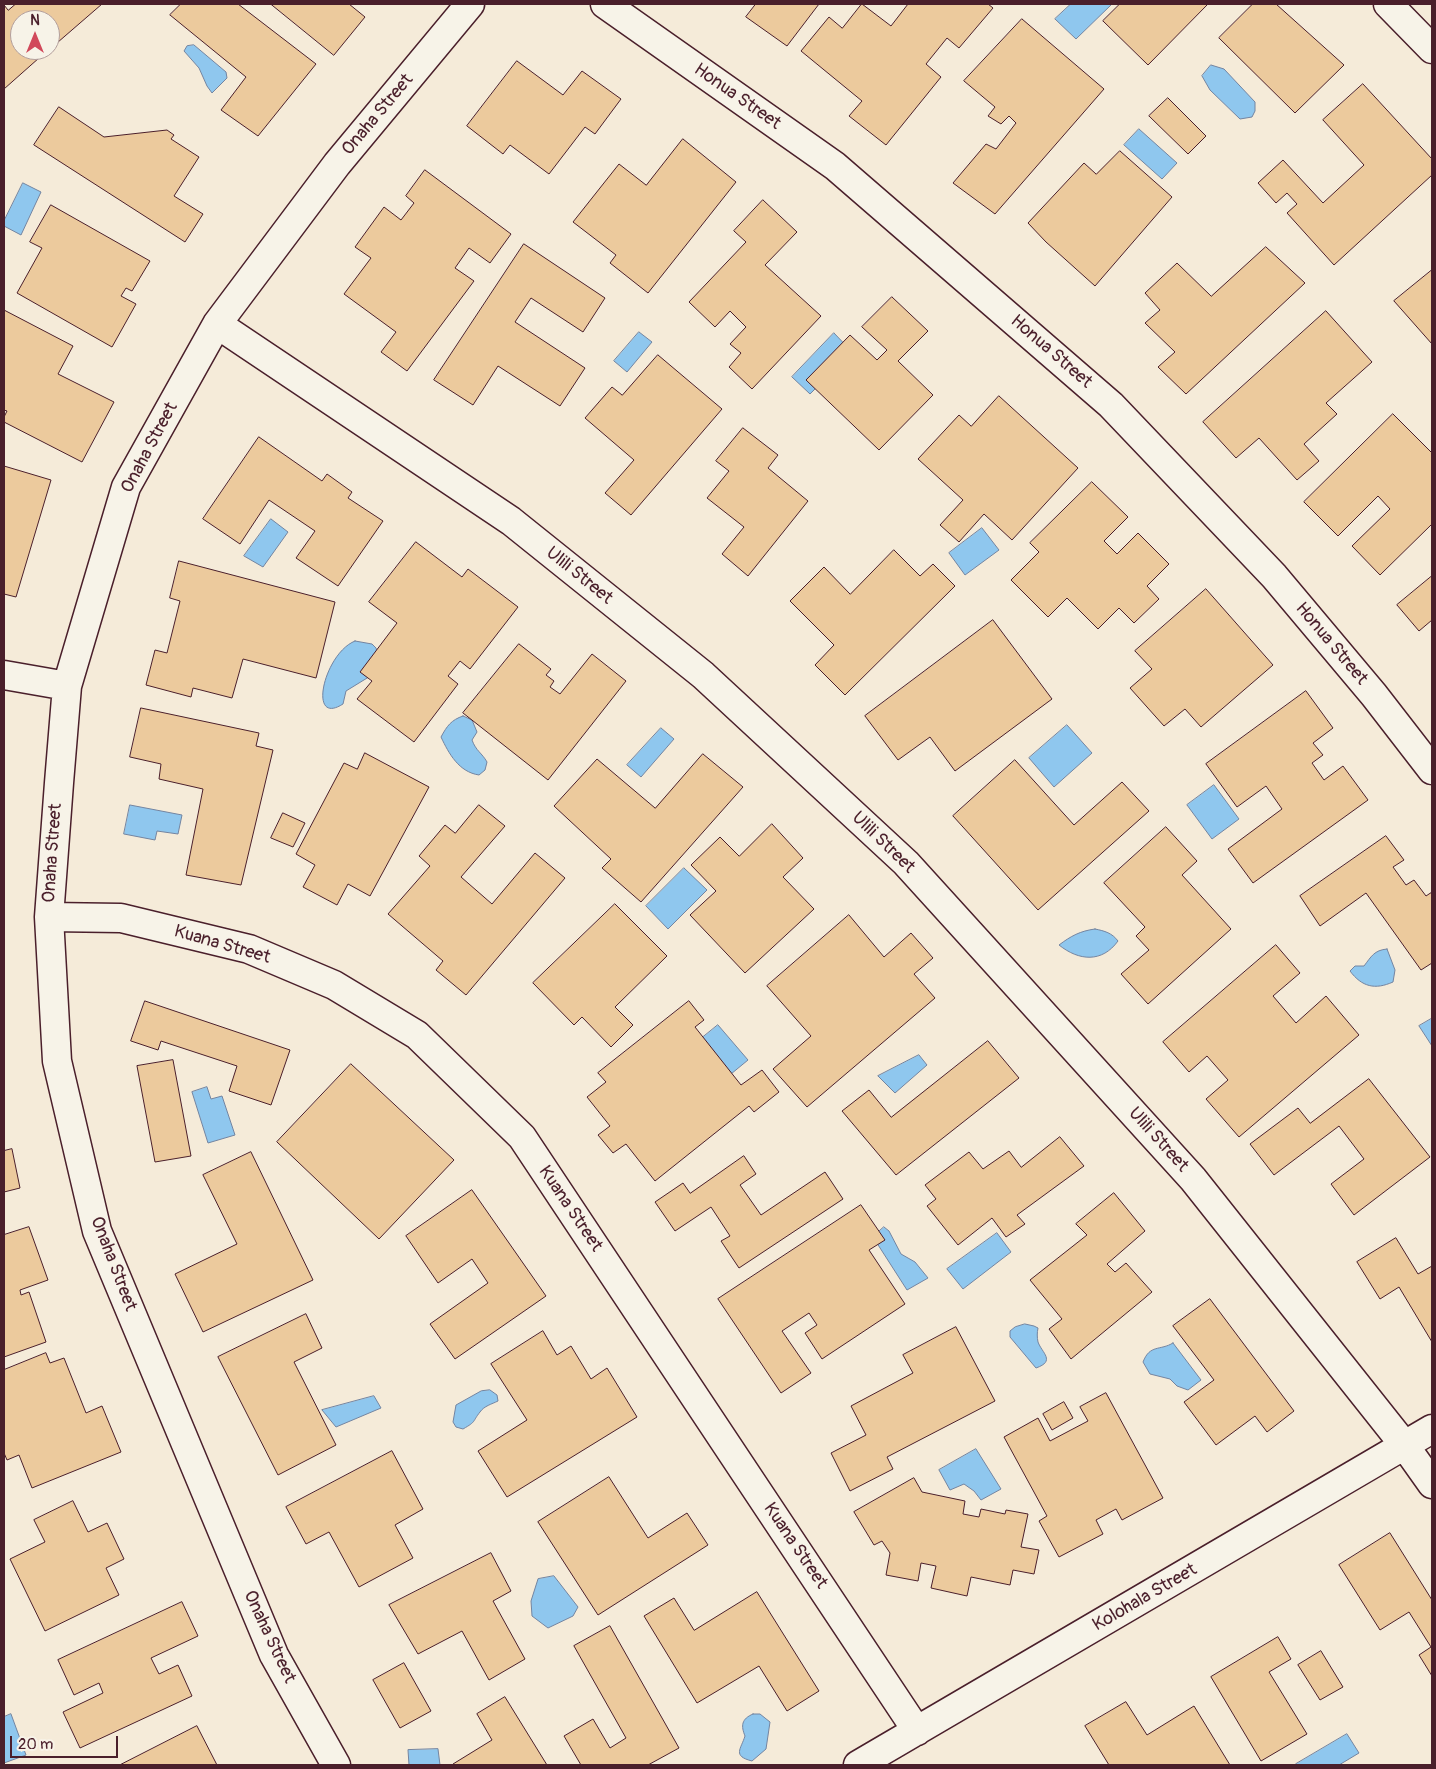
<!DOCTYPE html>
<style>
body{margin:0}
#map{position:relative;width:1436px;height:1769px;overflow:hidden;background:#f5ebd9;font-family:Pangolin,sans-serif}
canvas{display:block}
.frame{position:absolute;inset:0;border:5px solid #4a1f2b;pointer-events:none}
.north{position:absolute;left:10px;top:10px;width:50px;height:50px;box-sizing:border-box;background:#f7f3e8;border:1px solid #b29e9c;border-radius:50%;rotate:0deg;font-size:14px;font-weight:700;line-height:20px;text-align:center;color:#4a1f2b}
.north::after{content:'';display:block;margin:auto;width:18px;height:22px;background:#d1495b;clip-path:polygon(50% 0,100% 100%,50% 72%,0 100%)}
.scale{position:absolute;left:10px;top:1736px;width:108px;height:22px;box-sizing:border-box;border:2px solid #4a1f2b;border-top:0;padding-left:6px;font-size:15px;line-height:18px;white-space:nowrap;color:#4a1f2b;-webkit-text-stroke:4px #f7f3e8;paint-order:stroke}
</style>
<div id="map">
<canvas width="1436" height="1769"></canvas>
<div class="frame"></div>
<div class="north">N</div>
<div class="scale">20 m</div>
</div>
<script>
const g = document.querySelector('canvas').getContext('2d');
g.lineJoin = 'round';
function fillPath(path, color) {
  g.fillStyle = color;
  g.fill(path, 'evenodd');
}
function stroke(path, color, width, dash) {
  g.strokeStyle = color;
  g.lineWidth = width;
  g.lineCap = dash ? 'butt' : 'round';
  g.setLineDash(dash || []);
  g.stroke(path);
}
function label(font, color, halo, rows, align = 'center') {
  g.font = font + ' Pangolin,sans-serif';
  g.lineWidth = 4;
  g.setLineDash([]);
  g.textBaseline = 'middle';
  g.strokeStyle = halo;
  g.fillStyle = color;
  for (const [text, x, y, turn = 0] of rows) {
    g.save();
    g.translate(x, y);
    g.rotate((+turn || 0) * Math.PI / 180);
    g.textAlign = isNaN(turn) ? turn : align;
    if (halo) g.strokeText(text, 0, 0);
    g.fillText(text, 0, 0);
    g.restore();
  }
}
const water = new Path2D(`
 M1071 4H1112L1076 39 1055 19Z
 M194 45 226 72 227 78 212 93 207 86 199 68 184 51 187 46Z
 M1211 65 1224 69 1255 102V111L1252 117 1240 119 1210 90 1202 76Z
 M1139 129 1177 163 1162 179 1124 145Z
 M23 183 41 192 21 235 4 226V221Z
 M639 332 652 342 627 372 614 361Z
 M834 333 852 352 810 394 792 377Z
 M271 519 288 532 263 567 244 556Z
 M982 528 999 550 965 575 949 553Z
 M355 641 372 644 376 648 378 655 372 675 346 691 343 704C307 727 324 653 355 641Z
 M463 716 472 720 477 732 472 740C476 751 482 753 487 762L485 770 479 775C459 772 449 754 441 737 447 726 451 720 463 716Z
 M1067 725 1092 753 1054 787 1029 758Z
 M661 728 674 739 641 777 627 765Z
 M1214 785 1239 819 1212 839 1187 805Z
 M130 805 182 815 178 834 157 831 155 840 124 834Z
 M684 868 707 890 668 929 646 906Z
 M1095 929C1105 931 1112 933 1118 941 1102 963 1079 961 1059 945 1071 936 1080 931 1095 929Z
 M1387 949 1395 970 1393 982C1375 990 1362 987 1350 971L1355 966H1364C1371 957 1374 950 1387 949Z
 M1431 1019 1432 1020V1046L1419 1026Z
 M718 1025 748 1060 731 1074 702 1038Z
 M919 1055 927 1065 895 1093 878 1076Z
 M207 1087 211 1099 222 1096 235 1135 208 1143 192 1092Z
 M884 1227 889 1231 901 1254 915 1262 928 1278 907 1290 873 1237Z
 M997 1233 1011 1252 963 1289 947 1269Z
 M1025 1324 1034 1326 1038 1328C1037 1333 1037 1337 1038 1342 1042 1353 1056 1361 1036 1368L1010 1337V1331L1015 1327Z
 M1173 1343 1201 1380 1188 1390 1177 1386 1170 1379 1150 1374 1143 1362C1150 1344 1160 1351 1173 1343Z
 M490 1390 497 1395 498 1401C492 1404 484 1406 480 1412 472 1422 477 1421 463 1429L456 1427 453 1422 456 1405 481 1391Z
 M374 1396 381 1408 336 1427 322 1410Z
 M976 1449 1001 1489 981 1500 974 1491 964 1484 950 1490 939 1470Z
 M554 1576 578 1607 573 1616 548 1628 532 1616 531 1601 538 1579Z
 M11 1714 26 1755 4 1763V1717Z
 M753 1714H760L770 1722 766 1749 752 1761C732 1756 741 1749 745 1736 741 1726 741 1719 753 1714Z
 M1347 1734 1359 1753 1339 1765H1297L1296 1764Z
 M438 1749 440 1765H409L408 1750Z`);
const building = new Path2D(`
 M16 4H102L50 49V20H20V50H48L4 89V5L8 10Z
 M181 4H238L316 64 258 136 221 110 246 77 170 15Z
 M271 4H349L365 17 334 55Z
 M756 4H819L787 46 746 17Z
 M862 4 891 26 908 4H988L993 8 959 48 947 38 926 64 941 77 886 145 849 116 862 101 801 51 829 17 842 28Z
 M1120 4H1208L1148 65 1103 21Z
 M1253 4H1276L1344 65 1295 113 1219 38Z
 M1022 19 1104 89 995 214 953 183 986 144 996 149 1016 123 1009 116 1001 124 988 116 995 107 964 81Z
 M517 61 563 95 582 71 621 99 595 134 585 127 549 174 510 145 503 154 467 126Z
 M1363 84 1432 159V175L1334 265 1287 213 1297 204 1287 193 1276 203 1258 183 1283 160 1323 203 1364 165 1323 120Z
 M1168 98 1206 136 1188 154 1149 116Z
 M59 107 104 137 167 130 174 135 171 139 199 157 174 196 203 214 185 242 34 145Z
 M683 139 736 182 648 293 610 263 616 255 573 222 619 164 646 185Z
 M1120 151 1172 197 1095 286 1046 242 1028 223 1084 163 1096 174Z
 M425 170 511 234 490 263 469 248 455 268 474 281 407 371 381 352 396 332 344 294 371 258 355 247 384 207 401 220 414 203 406 196Z
 M763 200 797 232 765 265 821 316 752 389 729 367 741 353 730 344 746 327 730 311 715 327 689 302 746 242 734 231Z
 M51 205 150 261 132 291 126 288 121 296 136 304 112 347 17 293 42 248 30 242Z
 M524 244 605 298 583 332 531 298 515 322 585 368 560 406 498 366 473 405 434 380Z
 M1266 247 1305 283 1186 394 1158 367 1175 352 1145 323 1160 310 1145 293 1177 263 1211 296Z
 M1432 270V344L1394 301Z
 M892 297 928 331 898 361 933 395 879 450 806 380 850 335 877 360 887 350 862 327Z
 M4 310 73 346 58 374 114 402 82 462 4 422V417L7 411 4 410Z
 M1326 311 1372 362 1326 403 1337 414 1304 444 1319 461 1297 480 1259 438 1236 458 1203 422Z
 M658 355 722 409 631 515 605 493 634 460 585 418 612 387 622 395Z
 M999 396 1078 468 1012 540 984 514 959 542 940 525 963 500 918 459 959 415 971 426Z
 M1393 414 1432 453V524L1380 575 1352 546 1390 509 1378 496 1338 536 1304 502Z
 M743 428 778 455 768 468 808 501 748 576 722 554 744 527 707 498 729 471 716 461Z
 M259 437 322 481 327 474 352 492 348 498 383 521 338 586 296 558 315 531 269 500 240 544 203 519Z
 M4 466 51 480 16 597 4 594Z
 M1092 482 1128 517 1104 541 1117 554 1138 533 1169 564 1147 586 1159 599 1134 623 1119 608 1098 629 1067 598 1048 617 1011 580 1039 552 1030 543Z
 M416 542 462 577 468 569 518 607 470 669 460 661 448 676 458 684 414 742 357 699 372 681 360 672 397 623 369 602Z
 M894 550 920 576 933 564 955 586 845 695 815 665 834 645 790 601 824 567 850 594Z
 M179 561 335 602 316 678 243 659 232 698 193 688 191 697 146 685 155 650 167 653 180 601 170 598Z
 M1432 576V620L1419 631 1397 605Z
 M1206 589 1273 665 1201 727 1185 709 1164 726 1130 688 1152 669 1135 651Z
 M993 620 1052 699 955 771 930 737 898 760 865 716Z
 M519 644 551 669 546 675 554 681 550 687 560 694 592 654 626 681 548 780 463 713Z
 M1306 691 1333 728 1313 743 1323 755 1312 763 1324 780 1343 766 1368 800 1253 883 1228 849 1282 809 1266 786 1237 807 1206 764Z
 M141 708 259 733 256 746 273 750 241 885 186 875 203 789 159 779 161 764 130 757Z
 M365 753 429 787 370 896 348 884 337 905 303 887 315 865 296 854 344 763 357 769Z
 M703 754 743 787 641 902 602 868 611 859 554 806 597 759 655 808Z
 M1015 760 1074 825 1122 782 1149 811 1038 910 953 816Z
 M479 805 505 826 461 877 492 904 535 853 565 878 466 995 436 970 443 961 388 914 430 866 419 856 445 825 455 833Z
 M283 813 305 823 293 847 271 838Z
 M772 824 803 858 783 877 814 909 745 973 690 915 716 891 691 865 720 837 739 856Z
 M1166 827 1197 861 1182 875 1231 929 1148 1004 1121 974 1149 950 1136 936 1145 927 1104 883Z
 M1386 836 1404 860 1393 867 1406 885 1414 880 1426 896 1432 892V963L1421 970 1366 893 1320 926 1300 896Z
 M615 904 667 956 615 1007 633 1025 611 1047 582 1017 574 1025 533 983Z
 M849 915 884 957 911 933 933 958 914 974 935 998 807 1107 773 1069 811 1036 767 986Z
 M1276 945 1300 973 1273 996 1296 1023 1326 996 1359 1035 1239 1137 1206 1099 1228 1080 1207 1056 1189 1072 1163 1042Z
 M145 1001 290 1050 271 1105 229 1091 237 1066 161 1041 158 1050 131 1041Z
 M689 1001 704 1020 695 1027 741 1085 762 1070 779 1092 754 1112 749 1106 655 1181 626 1144 613 1153 598 1135 610 1126 587 1097 606 1082 598 1073Z
 M988 1041 1019 1078 896 1175 842 1111 869 1090 891 1117Z
 M173 1060 191 1156 155 1162 137 1066Z
 M351 1064 454 1160 379 1239 277 1142Z
 M1369 1079 1430 1157 1354 1215 1331 1184 1364 1159 1339 1126 1274 1175 1250 1144 1298 1108 1310 1123Z
 M1060 1137 1084 1166 1017 1215 1025 1224 1006 1237 992 1218 958 1245 927 1206 936 1199 925 1185 969 1152 983 1169 1009 1151 1021 1167Z
 M12 1149 20 1188 4 1192V1151Z
 M251 1152 313 1280 203 1332 175 1274 237 1244 203 1175Z
 M744 1156 756 1174 740 1185 761 1215 825 1172 843 1199 739 1268 721 1241 730 1236 711 1207 675 1231 655 1202 683 1183 690 1193Z
 M472 1190 546 1296 455 1359 430 1324 488 1283 472 1259 438 1283 406 1236Z
 M1114 1193 1145 1231 1107 1264 1115 1272 1126 1263 1152 1292 1071 1359 1049 1329 1062 1319 1030 1280 1087 1235 1076 1224Z
 M861 1205 885 1240 869 1250 905 1304 822 1359 805 1333 817 1325 809 1313 782 1331 811 1373 781 1393 718 1299Z
 M29 1227 48 1280 20 1290 21 1295 29 1292 46 1342 4 1357V1235Z
 M1396 1238 1418 1274 1432 1266V1342L1399 1287 1380 1299 1357 1262Z
 M1210 1299 1294 1411 1267 1432 1255 1416 1216 1445 1184 1402 1214 1380 1173 1326Z
 M306 1314 322 1348 294 1362 336 1445 278 1475 218 1357Z
 M956 1327 995 1401 887 1457 893 1469 850 1491 831 1453 866 1435 851 1406 913 1373 903 1355Z
 M543 1331 557 1355 571 1346 591 1379 607 1368 637 1417 507 1497 478 1451 527 1420 491 1364Z
 M46 1353 50 1363 64 1358 86 1413 102 1406 121 1452 32 1488 19 1455 7 1460 4 1453V1370Z
 M1106 1393 1163 1498 1122 1520 1116 1509 1096 1520 1103 1534 1059 1557 1039 1521 1047 1516 1004 1437 1038 1418 1050 1441 1088 1421 1080 1407Z
 M1064 1402 1073 1418 1052 1430 1043 1414Z
 M392 1451 423 1509 395 1525 413 1558 359 1587 329 1532 306 1544 286 1507Z
 M609 1477 648 1538 687 1513 708 1545 598 1615 538 1522Z
 M914 1478 922 1492 965 1501 963 1514 979 1517 981 1509 1005 1514 1006 1510 1028 1514 1021 1547 1039 1550 1034 1574 1013 1570 1010 1585 971 1577 967 1596 931 1588 936 1566 921 1563 918 1581 886 1575 890 1553 882 1541 874 1545 854 1512Z
 M73 1501 88 1532 107 1523 124 1559 106 1568 119 1595 45 1631 10 1559 45 1542 34 1520Z
 M1390 1533 1432 1600V1676L1419 1655 1431 1647 1409 1612 1380 1630 1339 1565Z
 M491 1553 511 1591 493 1601 525 1659 489 1680 462 1631 418 1654 389 1605Z
 M757 1592 819 1691 787 1711 759 1666 697 1703 644 1616 674 1598 694 1630Z
 M182 1602 198 1636 151 1658 159 1674 178 1665 192 1696 80 1748 63 1712 103 1693 99 1683 74 1695 58 1660Z
 M610 1626 679 1748 648 1765H581L564 1736 593 1719 610 1748 626 1738 574 1646Z
 M1278 1637 1291 1659 1269 1672 1307 1734 1261 1761 1211 1677Z
 M1321 1651 1343 1687 1320 1700 1298 1665Z
 M404 1663 431 1711 400 1728 373 1680Z
 M505 1697 547 1765H454L453 1764 492 1740 477 1714Z
 M1126 1702 1147 1735 1194 1706 1230 1765H1109L1085 1726Z
 M197 1726 217 1765H120Z`);
const minor = new Path2D(`
 M605 4 835 166 1111 405 1274 576 1374 695 1432 770
 M1388 4 1432 49
 M217 324 511 521 703 675 906 863 1193 1179 1405 1446 1432 1484
 M4 675 67 686
 M49 917 121 918 249 949 334 985 417 1035 522 1137 917 1731
 M336 1765 274 1655 97 1231 57 1061 49 917 59 783 67 686 126 487 217 324 337 164 470 4
 M858 1765 1432 1429`);
const streetNames = [
 ["Honua Street",737,97,35],
 ["Onaha Street",378,115,-50],
 ["Honua Street",1051,352,41],
 ["Onaha Street",150,448,-62],
 ["Ulili Street",579,576,39],
 ["Honua Street",1331,644,50],
 ["Ulili Street",883,843,44],
 ["Onaha Street",53,853,-86],
 ["Kuana Street",222,945,16],
 ["Ulili Street",1158,1140,48],
 ["Kuana Street",570,1209,56],
 ["Onaha Street",113,1264,69],
 ["Kuana Street",795,1546,56],
 ["Kolohala Street",1145,1598,-30],
 ["Onaha Street",269,1637,65]
];
fillPath(water, '#8fc7ee');
stroke(water, '#7384a0', 1);
fillPath(building, '#ecca9d');
stroke(building, '#4a1f2b', 1);
stroke(minor, '#4a1f2b', 31);
stroke(minor, '#f7f3e8', 28);
label('18px', '#4a1f2b', '#f7f3e8', streetNames);
</script>
